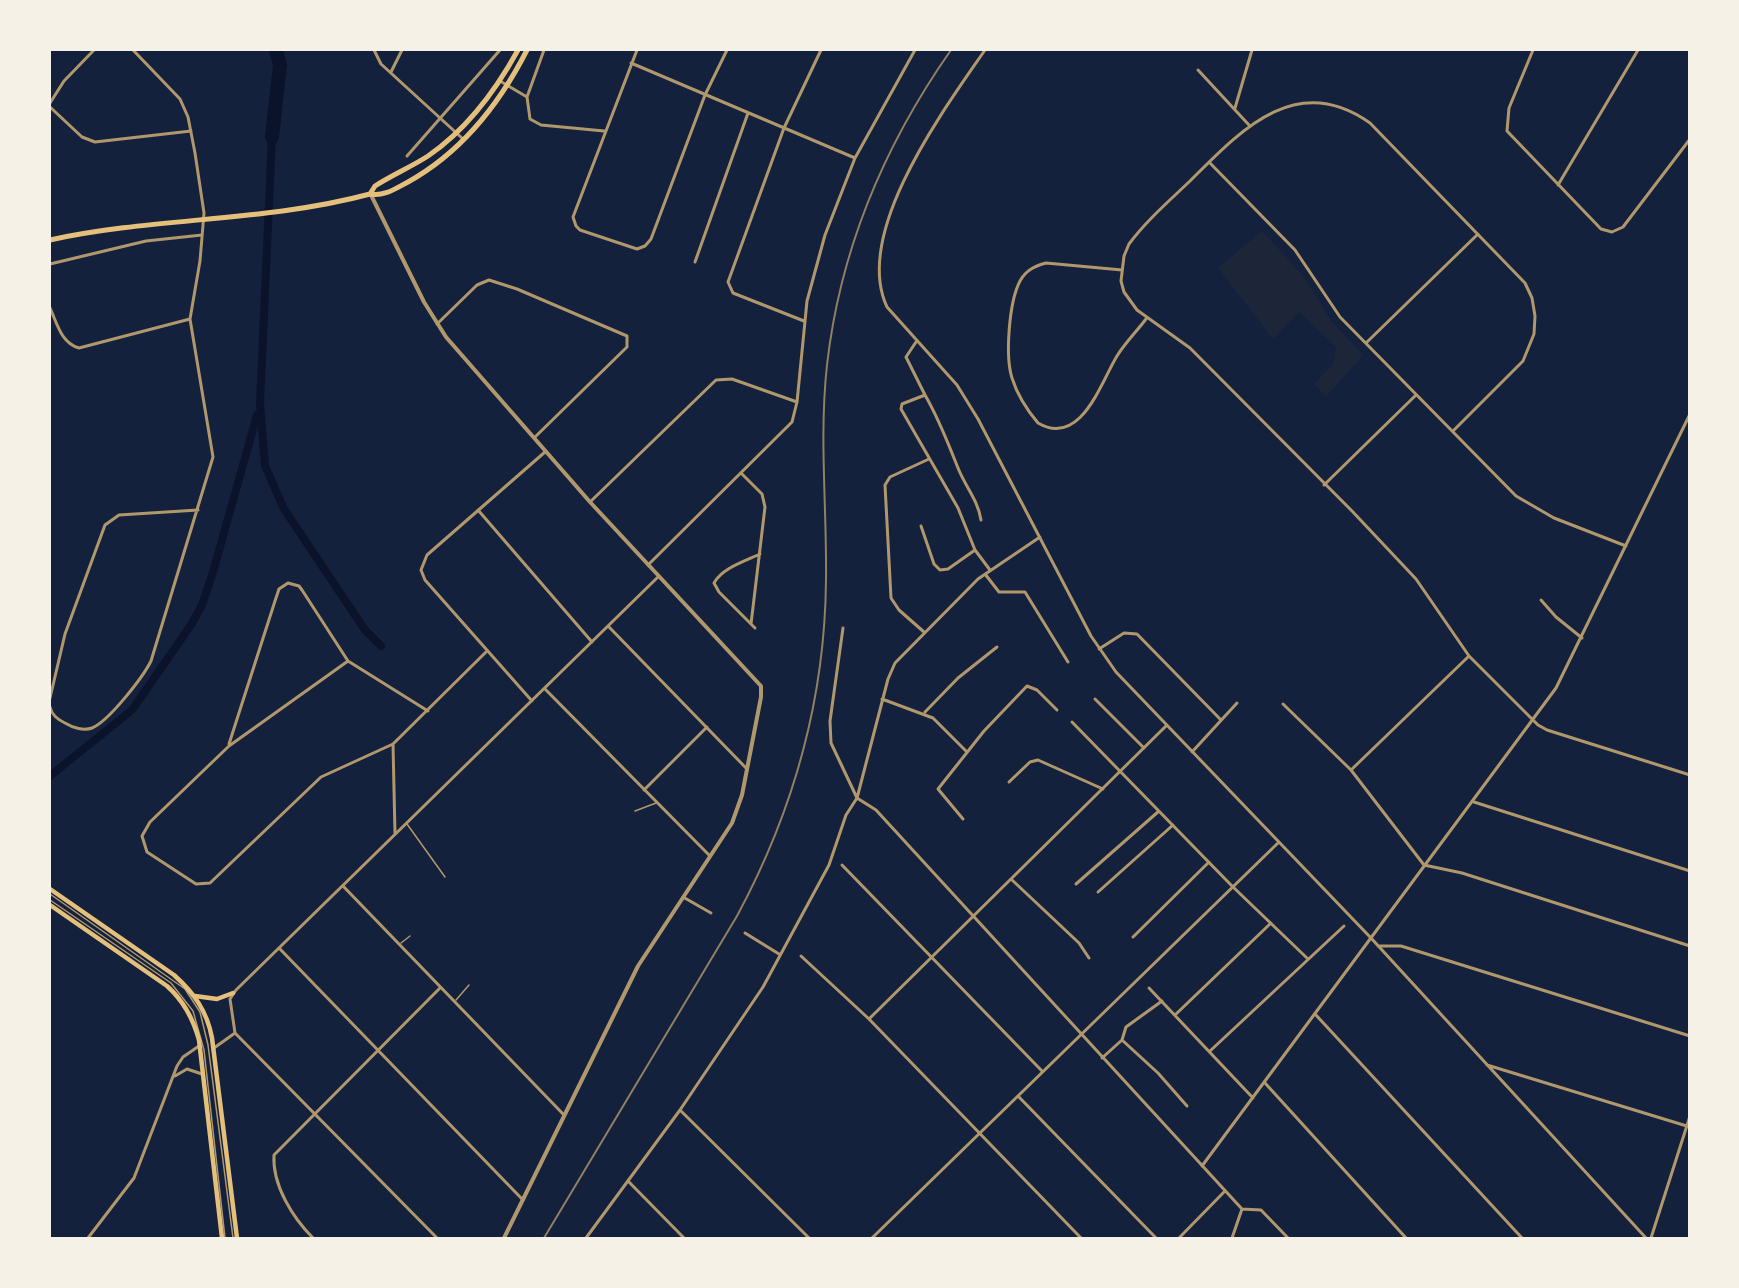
<!DOCTYPE html>
<style>
body{margin:0}
#map{position:relative;width:1739px;height:1288px;overflow:hidden;background:#14213d;font-family:Raleway,sans-serif}
canvas{display:block}
.frame{position:absolute;inset:0;border:51px solid #f6f1e7;pointer-events:none}
</style>
<div id="map">
<canvas width="1739" height="1288"></canvas>
<div class="frame"></div>
</div>
<script>
const g = document.querySelector('canvas').getContext('2d');
g.lineJoin = 'round';
function fillPath(path, color) {
  g.fillStyle = color;
  g.fill(path, 'evenodd');
}
function stroke(path, color, width, dash) {
  g.strokeStyle = color;
  g.lineWidth = width;
  g.lineCap = dash ? 'butt' : 'round';
  g.setLineDash(dash || []);
  g.stroke(path);
}
const green = new Path2D(`
 M1262 231 1301 273 1332 322 1363 355 1326 397 1314 384 1334 363 1336 347 1299 312 1273 339 1218 268Z`);
const canal = new Path2D(`
 M272 137 260 403 265 466 284 509 365 630 381 646
 M50 776 132 710 191 625 202 605 213 572 257 415`);
const river = new Path2D(`
 M272 137 280 65 276 50`);
const service = new Path2D(`
 M635 811 656 803
 M407 824 445 877
 M50 894 185 989 200 1012 208 1045 233 1238
 M50 900 171 983 193 1011 204 1050 225 1238
 M401 943 410 936
 M456 1000 469 985`);
const minor = new Path2D(`
 M374 50 381 64 463 139
 M544 50 527 97 530 119 541 125 604 131
 M637 50 573 217 576 226 580 230 637 249 645 246 651 239 705 95 727 50
 M985 50C945 108 852 233 887 307L957 385 978 419 1091 636 1116 672 1371 938 1646 1238
 M1533 50 1509 108 1507 131 1601 229 1612 232 1623 227 1690 139
 M631 63 855 158
 M1198 70 1249 125
 M391 72 402 50
 M500 81 527 97
 M50 103 64 81 94 50
 M50 107 82 137 95 142 191 131
 M1235 108 1252 50
 M407 156 500 50
 M1209 162 1295 250 1340 317 1516 496 1554 518 1626 546
 M1558 185 1638 50
 M695 262 748 113
 M50 264 146 241 202 235
 M1122 270 1046 263C1035 266 1026 270 1020 281 1009 302 1005 356 1012 378 1017 394 1027 410 1038 423 1081 448 1101 382 1117 356 1125 343 1137 331 1146 319
 M50 308C57 323 61 343 79 348L190 319
 M804 321 733 293 728 282 784 128 821 50
 M437 324 477 285 489 280 517 289 627 336V347L534 438
 M916 342 906 357 925 395 902 404 901 409 958 508 975 550 990 570
 M1366 343 1478 234
 M925 395C939 419 948 443 958 468 965 486 978 500 981 520
 M1453 431 1523 361 1534 334 1535 316 1532 298 1525 283 1370 123C1296 70 1240 131 1190 181 1169 201 1146 221 1129 244L1124 256 1121 281 1124 292 1137 310 1190 348 1352 511 1416 579 1469 656 1538 725 1547 730 1690 775
 M742 474 762 494 765 507 751 624 755 628
 M1324 485 1416 395
 M590 502 716 380 732 379 797 402
 M478 510 592 642
 M921 526 934 564 940 570 948 569 975 550
 M648 565 792 422 797 402 807 301 825 235 855 158 915 50
 M985 574 999 592H1025L1068 662
 M1541 600 1556 617 1582 638
 M751 624 719 592 714 583C722 568 745 561 760 554
 M609 627 746 768
 M843 628 830 721 831 743 857 798 876 810 1242 1209
 M924 632 899 610 891 598 885 485 890 477 929 459
 M1099 649 1124 633 1137 634 1221 720
 M348 661 229 746 150 822 142 836 147 852 196 884 210 883 321 777 393 744 486 652
 M545 689 710 856
 M50 698 65 634 105 525 119 515 198 510
 M882 699 933 718 967 752
 M1095 699 1144 748
 M532 701 425 580 421 570 427 555 545 452
 M1283 704 1351 770 1424 865 1462 873 1690 946
 M50 707C52 715 57 719 65 723 73 728 84 731 92 728 109 721 143 677 151 661L213 457 190 319 200 261 204 213 195 153 188 117 180 99 133 50
 M925 712 958 678 997 647
 M1072 722 1232 886 1308 959
 M229 744 275 601 279 589 288 583 299 586 302 590 348 661 428 711
 M393 744 395 834
 M1192 752 1237 703
 M1351 770 1469 656
 M1009 782 1030 762 1038 760 1103 789
 M644 790 707 727
 M1474 802 1690 871
 M963 819 938 789 984 731 1027 686 1037 690 1057 710
 M842 865 1042 1071
 M1011 879 1079 943 1089 958
 M1076 884 1159 811
 M343 886 564 1115
 M1098 892 1173 825
 M683 897 711 913
 M745 933 779 954
 M1133 937 1209 862
 M1378 946H1401L1690 1036
 M279 948 523 1200
 M801 956 869 1019 1081 1238
 M1149 988 1253 1098
 M1162 1001 1126 1027 1122 1040 1158 1073 1187 1106
 M1315 1014 1522 1238
 M1175 1015 1271 923
 M869 1019 1166 726
 M214 1048 235 1033
 M1210 1051 1344 926
 M1102 1058 1122 1040
 M1487 1065 1690 1127
 M175 1076 187 1069 202 1074
 M1265 1083 1406 1238
 M1018 1096 1156 1238
 M680 1110 809 1238
 M1202 1166 1556 688 1690 414
 M628 1181 684 1238
 M1242 1209 1261 1210 1288 1238
 M88 1238 134 1178 177 1066 183 1057 199 1046
 M313 1238C293 1218 272 1185 274 1155L440 988
 M437 1238 235 1033 230 999 236 990 659 576
 M586 1238 680 1110 763 987 829 865 846 815 857 798 888 679 895 663 978 579 1040 537
 M872 1238 1279 842
 M1179 1238 1224 1192
 M1232 1238 1242 1209
 M1651 1238 1690 1116`);
const tertiary = new Path2D(`
 M371 195 424 302 446 337 590 502 761 686V697L742 795 732 823 638 966 504 1238`);
const secondary = new Path2D(`
 M50 889 174 975C194 993 207 1011 212 1038L237 1238
 M50 905 167 986C184 1001 193 1018 199 1040L222 1238
 M195 996 217 999 233 993`);
const primary = new Path2D(`
 M370 194 375 186C392 175 411 167 428 156 466 130 496 90 518 50
 M50 240C155 217 266 222 370 194 384 197 396 188 408 182 462 152 500 103 527 50`);
const rail = new Path2D(`
 M544 1238 737 916C793 812 825 698 826 580 827 508 819 437 827 365 840 250 885 144 951 50`);
fillPath(green, '#1d2539');
stroke(canal, '#0b132b', 8);
stroke(river, '#0b132b', 14);
stroke(service, '#b1986c', 1.5);
stroke(minor, '#b1986c', 3);
stroke(tertiary, '#b1986c', 4);
stroke(secondary, '#e5c07b', 4.5);
stroke(primary, '#e5c07b', 5);
stroke(rail, '#918062', 2);
</script>
